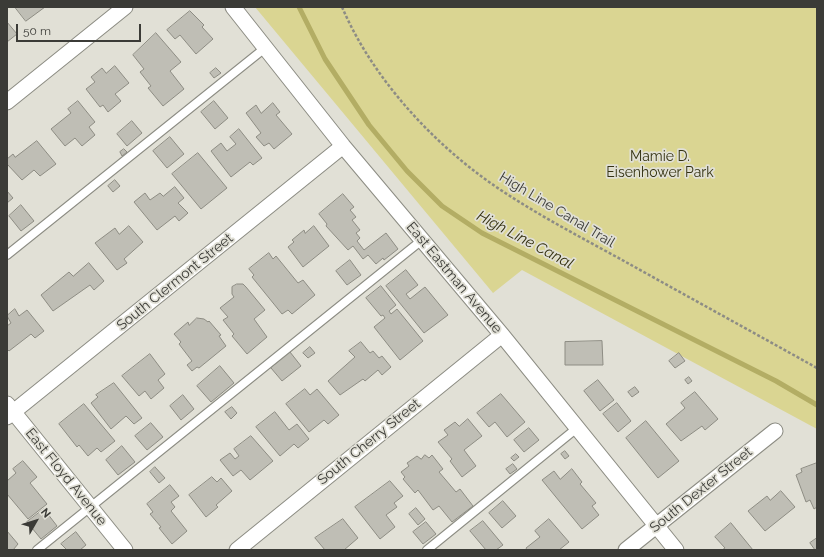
<!DOCTYPE html>
<style>
body{margin:0}
#map{position:relative;width:824px;height:557px;overflow:hidden;background:#e1e0d6;font-family:Raleway,sans-serif}
canvas{display:block}
.frame{position:absolute;inset:0;border:8px solid #3b3b37;pointer-events:none}
.north{position:absolute;left:16px;top:501px;width:40px;height:40px;-webkit-text-stroke:3px #e1e0d6;paint-order:stroke;rotate:51deg;font-size:11px;font-weight:700;line-height:16px;text-align:center;color:#3b3b37}
.north::after{content:'';display:block;margin:auto;width:14px;height:18px;background:#3b3b37;clip-path:polygon(50% 0,100% 100%,50% 72%,0 100%)}
.scale{position:absolute;left:16px;top:24px;width:125px;height:18px;box-sizing:border-box;border:2px solid #3b3b37;border-top:0;padding-left:5px;font-size:12px;line-height:14px;white-space:nowrap;color:#3b3b37;-webkit-text-stroke:3px #e1e0d6;paint-order:stroke}
</style>
<div id="map">
<canvas width="824" height="557"></canvas>
<div class="frame"></div>
<div class="north">N</div>
<div class="scale">50 m</div>
</div>
<script>
const g = document.querySelector('canvas').getContext('2d');
g.lineJoin = 'round';
function fillPath(path, color) {
  g.fillStyle = color;
  g.fill(path, 'evenodd');
}
function stroke(path, color, width, dash) {
  g.strokeStyle = color;
  g.lineWidth = width;
  g.lineCap = dash ? 'butt' : 'round';
  g.setLineDash(dash || []);
  g.stroke(path);
}
function label(font, color, halo, rows, align = 'center') {
  g.font = font + ' Raleway,sans-serif';
  g.lineWidth = 3.5;
  g.setLineDash([]);
  g.textBaseline = 'middle';
  g.strokeStyle = halo;
  g.fillStyle = color;
  for (const [text, x, y, turn = 0] of rows) {
    g.save();
    g.translate(x, y);
    g.rotate((+turn || 0) * Math.PI / 180);
    g.textAlign = isNaN(turn) ? turn : align;
    if (halo) g.strokeText(text, 0, 0);
    g.fillText(text, 0, 0);
    g.restore();
  }
}
const green = new Path2D(`
 M255 7H817V429L522 270 493 293Z`);
const stream = new Path2D(`
 M299 7 325 59 369 125 407 171 442 206 482 233 776 381 817 405`);
const building = new Path2D(`
 M15 7H45L26 21Z
 M190 11 204 25 202 27 213 39 196 54 180 35 175 39 167 30Z
 M7 22 17 34 7 42Z
 M156 33 181 62 170 71 184 89 163 106 148 88 151 86 140 72 144 69 133 55Z
 M115 66 129 83 115 94 121 101 108 112 103 105 100 107 86 89 95 82 91 77 102 68 106 73Z
 M216 68 221 73 214 78 210 73Z
 M78 101 95 122 89 127 95 135 82 146 75 138 65 146 51 129 71 113 68 109Z
 M214 101 228 118 215 129 201 112Z
 M273 103 280 112 276 115 292 134 274 149 269 143 264 146 256 137 261 133 246 113 256 105 261 113Z
 M132 121 142 133 127 146 117 134Z
 M239 129 262 158 253 165 250 162 231 177 211 151 221 143 227 151 236 144 230 137Z
 M170 137 184 154 167 168 153 151Z
 M37 141 56 164 40 176 34 170 22 180 7 164V159L13 154 15 157Z
 M124 149 127 152 122 156 120 152Z
 M198 153 227 188 201 209 172 174Z
 M115 180 120 186 113 192 108 186Z
 M175 187 184 198 178 203 188 213 179 221 175 216 157 230 134 202 145 193 150 200 160 193 163 196Z
 M7 191 13 198 7 203Z
 M343 194 354 207 350 210 356 217 352 220 360 230 356 233 360 238 357 241 364 250 386 233 398 249 384 260 383 258 376 264 368 255 363 259 353 246 348 250 326 226 327 224 319 214Z
 M21 205 34 221 21 231 9 216Z
 M129 226 143 242 124 259 127 263 117 270 95 243 115 228 119 234Z
 M314 226 329 246 303 267 288 247 294 242 292 240 304 230 305 233Z
 M269 253 273 259 276 256 298 283 303 280 315 295 292 314 288 310 282 314 252 277 254 275 249 269Z
 M350 260 361 275 347 285 336 271Z
 M89 263 104 281 94 290 90 285 53 311 41 295 69 272 73 276Z
 M406 270 418 285 406 294 410 299 425 287 448 315 424 333 386 286Z
 M237 284H243L246 287 265 310 254 319 267 337 247 354 232 336 234 334 223 320 228 317 220 308 234 297 232 294V287Z
 M381 286 396 305 389 311 391 314 397 309 423 341 400 360 374 327 385 318 383 315 381 316 366 298Z
 M15 309 19 316 27 310 44 331 35 338 31 334 9 351 7 349V326L11 323 7 316Z
 M197 318 204 319 208 322 209 321 221 335 219 336 226 346 199 368 197 367 192 371 187 365 192 361 179 344 181 342 174 334 188 322 189 325Z
 M602 341 603 365H565V342Z
 M361 342 370 353 373 351 379 358 382 356 391 367 382 375 378 370 365 381 363 379 340 395 328 381 355 357 349 351Z
 M310 347 315 353 308 358 303 353Z
 M290 352 301 366 282 381 271 368Z
 M679 353 685 361 675 368 669 361Z
 M150 354 165 374 158 380 164 388 151 399 145 391 139 396 122 376Z
 M220 366 234 383 211 402 197 386Z
 M689 377 692 381 688 384 685 380Z
 M598 380 614 400 600 411 584 391Z
 M114 383 142 418 134 424 126 416 111 429 91 403 98 397 96 395Z
 M635 387 639 392 632 397 628 392Z
 M305 389 310 395 317 389 339 415 328 424 324 420 309 432 286 404Z
 M695 392 718 419 705 430 702 426 681 441 666 424 685 408 681 403Z
 M501 394 525 422 507 437 495 422 489 427 477 413Z
 M183 395 194 409 181 420 170 406Z
 M617 403 631 421 618 432 603 414Z
 M84 404 115 441 101 452 97 448 88 456 79 445 77 447 59 424Z
 M232 407 237 413 231 419 225 412Z
 M275 412 289 430 297 424 309 439 298 448 294 444 280 456 256 427Z
 M468 419 482 436 464 450 476 466 462 477 450 461 452 459 438 442 448 435 444 430 455 422 459 426Z
 M646 421 679 461 658 478 626 438Z
 M151 423 163 437 147 450 135 436Z
 M529 428 539 440 524 452 514 440Z
 M251 436 273 461 250 480 241 470 233 476 220 460 230 453 235 459 239 456 234 449Z
 M122 446 135 462 118 475 106 460Z
 M565 451 569 456 565 459 561 454Z
 M516 454 519 457 514 461 511 458Z
 M425 455 429 458 432 455 443 469 439 472 456 492 460 489 473 506 452 522 439 506 433 510 418 490 415 493 403 479 405 477 401 472 409 466 407 463 417 456 421 459Z
 M23 461 37 477 30 483 47 504 28 519 7 494V481L16 473 13 469Z
 M817 463V507L814 509 810 500 806 502 796 475 802 472 801 469Z
 M513 464 517 469 510 474 506 469Z
 M155 467 165 478 159 483 150 472Z
 M572 469 582 482 580 484 596 503 592 506 599 515 582 529 542 480 554 471 560 479Z
 M212 477 217 482 221 478 232 491 216 505 218 507 206 517 189 495Z
 M390 481 403 496 394 503 397 507 386 515 395 527 380 539 355 507Z
 M170 485 179 496 171 502 175 507 171 511 187 531 172 544 159 528 161 527 150 514 153 512 147 504Z
 M781 491 795 507 765 531 748 511 767 496 770 500Z
 M503 501 516 516 502 528 489 513Z
 M416 508 425 519 418 525 409 514Z
 M44 509 57 526 41 539 27 522Z
 M343 519 358 538 344 550H325L315 538Z
 M549 519 569 542 559 550H527L526 548 540 537 535 531Z
 M483 521 503 545 496 550H486L470 531Z
 M426 522 436 534 423 544 413 532Z
 M731 523 753 550H722L725 548 715 537Z
 M7 531 18 544 13 550H7Z
 M76 532 86 545 80 550H67L61 544Z
 M817 538V550H815L810 543Z`);
const path = new Path2D(`
 M342 7C369 70 419 128 473 170 519 206 581 237 633 266 694 300 756 334 817 368`);
const lane = new Path2D(`
 M7 255 265 48
 M37 550 422 240
 M427 550 577 428`);
const street = new Path2D(`
 M233 7 343 146 502 335 676 550
 M7 102 125 7
 M7 404 125 550
 M7 417 343 146
 M237 550 502 335
 M626 550 775 431`);
const parkNames = [
 ["Mamie D.",660,157],
 ["Eisenhower Park",660,173]
];
const streetNames = [
 ["High Line Canal Trail",557,210,31],
 ["East Eastman Avenue",454,278,50],
 ["South Clermont Street",175,282,-39],
 ["South Cherry Street",369,442,-39],
 ["East Floyd Avenue",66,477,51],
 ["South Dexter Street",701,490,-39]
];
const waterNames = [
 ["High Line Canal",525,240,28]
];
fillPath(green, '#dad592');
stroke(stream, '#b3ad64', 5);
fillPath(building, '#bfbeb5');
stroke(building, '#8d8c83', 1);
stroke(lane, '#8c8c83', 10);
stroke(street, '#8c8c83', 17);
stroke(path, '#8d8c85', 2.5, [3, 2]);
stroke(lane, '#fff', 8);
stroke(street, '#fff', 15);
label('14px', '#343211', '#e1e0d6', parkNames);
label('14px', '#3b3b37', '#e1e0d6', streetNames);
label('italic 15px', '#33300f', '#e1e0d6', waterNames);
</script>
